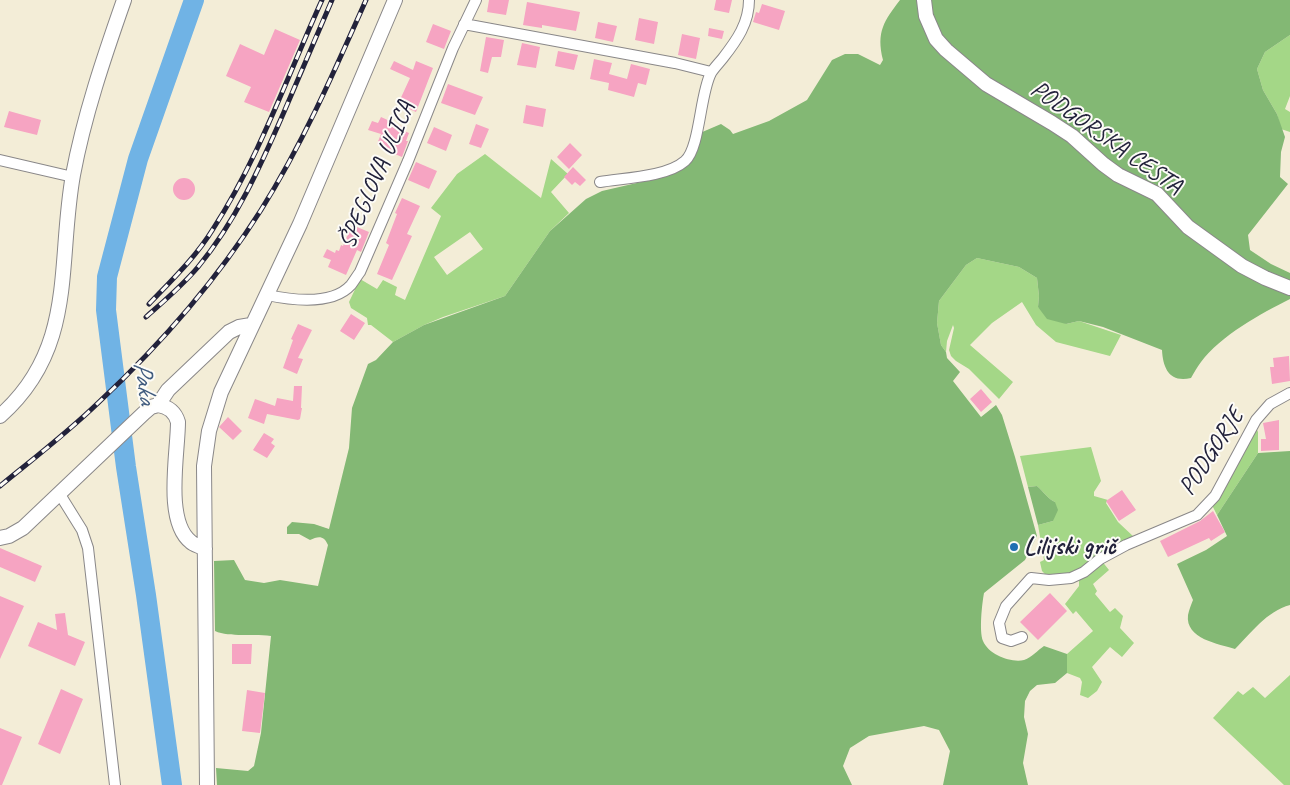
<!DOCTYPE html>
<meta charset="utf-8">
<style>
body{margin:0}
canvas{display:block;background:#f3edd7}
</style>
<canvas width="1290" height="785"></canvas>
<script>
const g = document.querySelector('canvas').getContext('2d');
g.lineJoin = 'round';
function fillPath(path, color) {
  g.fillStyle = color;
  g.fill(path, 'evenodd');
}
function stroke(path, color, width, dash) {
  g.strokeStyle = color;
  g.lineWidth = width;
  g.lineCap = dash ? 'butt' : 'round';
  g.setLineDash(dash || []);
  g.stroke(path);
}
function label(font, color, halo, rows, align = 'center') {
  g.font = font + ' Caveat,sans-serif';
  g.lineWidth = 4;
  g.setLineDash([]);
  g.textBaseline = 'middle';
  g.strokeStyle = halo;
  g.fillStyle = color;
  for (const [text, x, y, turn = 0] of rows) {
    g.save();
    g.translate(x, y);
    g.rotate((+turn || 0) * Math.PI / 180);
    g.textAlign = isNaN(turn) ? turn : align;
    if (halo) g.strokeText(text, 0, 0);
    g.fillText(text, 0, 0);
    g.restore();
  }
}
const green = new Path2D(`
 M1290 35V96L1285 109 1290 112V132L1281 129 1277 114 1263 90 1257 69 1265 52Z
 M485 154 541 198 551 159 568 174 551 192 569 213 550 231 505 296 443 317 424 325 393 342 371 325H368L367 318 351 308 349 302 360 279 377 289 383 280 397 287 395 295 405 300 441 216 431 208 457 174ZM470 232 483 249 447 275 434 257Z
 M977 258 1019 267 1037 278 1039 296 1038 307 1066 324 1079 321 1121 335 1110 356 1056 342 1036 325 1022 302 992 323 970 345 1013 382 999 399 969 369 956 361 951 356 949 350 954 328 953 325 947 341 946 352 941 345 937 323 939 301 966 265Z
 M1255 425 1258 432V453L1217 515 1212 505Z
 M1091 447 1101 481 1094 492V496L1108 500 1106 503 1118 522 1135 538 1079 570 1063 577 1047 576 1042 571 1040 562 1044 560 1038 525 1053 521 1055 502C1047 498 1044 492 1037 486L1028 487 1020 456Z
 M1101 560 1109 570 1093 584 1097 591 1095 594 1110 612 1115 608 1123 616 1120 628 1134 643 1122 657 1110 647 1092 667 1102 682 1097 691 1088 698 1080 695 1082 682 1080 678 1067 673V654L1093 631 1076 611 1073 614 1065 604 1079 586V579Z
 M1290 675V785H1284L1213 718 1238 691 1243 695 1253 687 1265 698Z`);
const forest = new Path2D(`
 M900 0H1290V35L1265 52 1257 69 1263 90 1277 114 1285 137 1281 152 1280 177 1288 184 1248 235 1250 250 1271 264 1290 273V299C1262 313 1220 336 1201 362 1197 367 1194 373 1191 378 1170 383 1163 369 1162 350L1103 327 1079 321 1066 324 1047 319 1038 307 1039 296 1037 278 1019 267 977 258 966 265 939 301 937 323 941 345 946 352 947 358 960 372 953 381 981 417 996 405 1002 415 1015 457 1037 536 1025 560 984 593C982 604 979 631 983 641 989 655 1011 663 1024 660 1031 658 1038 650 1044 646L1067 654V673L1055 683 1037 685 1030 691 1025 701 1024 717 1028 734 1023 763 1028 785H943L950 751 939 730 924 726 869 736 850 748 843 766 852 785H217L216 768 248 771 254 766 261 733 271 636C254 633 230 638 215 631L214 561 234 560 245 580 264 583 280 580 318 586 328 545C324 535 318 536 310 540L299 534H287V527L292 522 314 524 329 529 349 448 352 408 368 364 376 360 393 342 424 325 505 296 550 231 586 199 602 191 667 176 677 172 690 161 700 133 721 124 730 130 733 134 769 121 807 100 832 60 845 54H858L880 65 883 60C876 32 884 21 900 0Z
 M1290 451V605C1267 611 1251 633 1235 649 1219 644 1185 639 1188 615 1189 610 1191 605 1193 600L1177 564 1206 550 1227 536 1217 515 1258 453Z
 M1037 486C1044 492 1047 498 1055 502L1058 510 1053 521 1038 525 1028 487Z`);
const river = new Path2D(`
 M172 785 146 595 126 467 106 310 107 277 138 159 194 0`);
const building = new Path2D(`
 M489 0H509L506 15 487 12Z
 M716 0H732L729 13 714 10Z
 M527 2 580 12 576 31 542 25V28L523 25Z
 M762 4 785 11 779 30 753 22 756 12 759 13Z
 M639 18 658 22 654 44 635 40Z
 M598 22 617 26 613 42 595 38Z
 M433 24 451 31 444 49 426 42Z
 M709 28 724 31 722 39 708 36Z
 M275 29 300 40 269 112 244 102 251 87 226 76 240 44 264 55Z
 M682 34 700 38 696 59 678 55Z
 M486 37 504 40 501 57H492L488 73 480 71Z
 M522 43 540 47 536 68 517 65Z
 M558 51 578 55 574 70 555 66Z
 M594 59 612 63 609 74 627 79 631 64 650 69 646 85 638 83 634 97 608 90 609 83 590 79Z
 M394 61 413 70 416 61 433 68 416 112 398 104 410 78 390 69Z
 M448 84 483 97 475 115 441 103Z
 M526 105 546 109 543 127 523 123Z
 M9 111 41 120 37 135 4 127Z
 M381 117 403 127 402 130 409 133 406 141H408L402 157 385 150 386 147 377 144 381 134 368 130 372 121 378 123Z
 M476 124 489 129 481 148 469 144Z
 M434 127 452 135 446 151 427 143Z
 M570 143 582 155 569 169 557 157Z
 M416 162 437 171 429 189 408 180Z
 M573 167 586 180 580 186 575 182 572 185 564 177Z
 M173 189a11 11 0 1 1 22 0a11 11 0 1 1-22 0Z
 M402 198 420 206 407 234 412 236 392 280 377 274 389 245 386 243 397 214 395 213Z
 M352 225 369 232 361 252 357 250 346 275 328 267 331 260 323 257 327 249 335 253 336 250 339 251 341 245 343 246Z
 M351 314 365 323 354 340 340 331Z
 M298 324 312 330 298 358 303 359 297 374 283 368 293 340 291 339Z
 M1289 356 1290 381 1272 384 1270 367H1274L1273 358Z
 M294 386H302L301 408H302L300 419 298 420 267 414 264 424 248 418 255 399 275 406 277 398 293 401Z
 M981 389 992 402 981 412 970 399Z
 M228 417 242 431 233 440 219 427Z
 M1279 420V450L1261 451V439H1266L1263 423Z
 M264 433 274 439 271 443 275 446 267 458 253 450Z
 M1122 490 1136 510 1119 521 1106 501Z
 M1213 511 1225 532 1211 541 1209 538 1168 557 1160 541 1200 521Z
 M0 548 42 566 35 582 0 567Z
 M1050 593 1067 611 1038 640 1020 622Z
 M0 596 24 606 0 659Z
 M65 613 68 635 85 642 75 666 28 646 38 622 57 630 55 614Z
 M232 644H252L251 664H232Z
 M61 689 83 699 60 754 38 744Z
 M247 690 265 693 260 733 242 731Z
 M0 728 22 737 2 785H0Z`);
const street = new Path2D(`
 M464 24 675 63 711 72
 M0 160 73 177
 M600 182C624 178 667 177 685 161 700 148 700 93 711 73 714 68 719 63 723 58 737 40 749 23 749 0
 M267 295C291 300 332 306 351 285 354 281 357 276 360 272L408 161 453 48 476 0
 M59 493 82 530 88 548 115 785
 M1022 637 1011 641 1002 638 999 623 1006 606 1031 578 1049 580 1071 578 1084 572 1100 559 1126 545 1197 515 1215 496 1256 420 1270 404 1290 393`);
const secondary = new Path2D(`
 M924 0 926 16 936 39 946 50 986 84 1052 123 1072 136 1103 164 1118 175 1157 194 1188 227 1242 266 1265 278 1290 288
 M158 405C169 407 175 412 178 422 178 453 164 521 191 542 194 545 200 546 205 549
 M0 416C77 348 57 264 73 175 84 116 104 57 124 0
 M0 538 9 536 23 528 144 413 151 407 158 405 168 390 229 332 239 327 251 325
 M207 785 204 466 209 431 221 392 300 224 395 0`);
const rail = new Path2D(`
 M149 304C171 281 196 257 213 229 259 158 287 77 322 0
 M146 317C164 301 182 286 198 267 236 221 260 167 284 112 300 74 316 37 332 0
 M0 486C33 459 67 433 98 403 160 345 216 281 261 210 303 143 334 72 366 0`);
const markers = [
 [1014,547,5,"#1f6fb2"]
];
const streetNames = [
 ["PODGORSKA CESTA",1106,138,35],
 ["ŠPEGLOVA ULICA",377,175,-67],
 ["PODGORJE",1212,452,-57]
];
const poiNames = [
 ["Lilijski grič",1024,547]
];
const waterNames = [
 ["Paka",144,383,82]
];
fillPath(green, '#a4d787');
fillPath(forest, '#83b874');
stroke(river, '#70b3e5', 20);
fillPath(building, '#f6a4c2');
stroke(street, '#8a8889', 12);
stroke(secondary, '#8a8889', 16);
stroke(street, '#fff', 10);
stroke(secondary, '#fff', 14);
stroke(rail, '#22223b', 5);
stroke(rail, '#fdfcf7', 3, [9]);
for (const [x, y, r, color] of markers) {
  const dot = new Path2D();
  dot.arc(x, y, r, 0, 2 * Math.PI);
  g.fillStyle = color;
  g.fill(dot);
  stroke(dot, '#fdfcf7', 2);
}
label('25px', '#22223b', '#fdfcf7', streetNames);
label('bold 25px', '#22223b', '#fdfcf7', poiNames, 'left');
label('italic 26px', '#415c7f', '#fdfcf7', waterNames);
</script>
